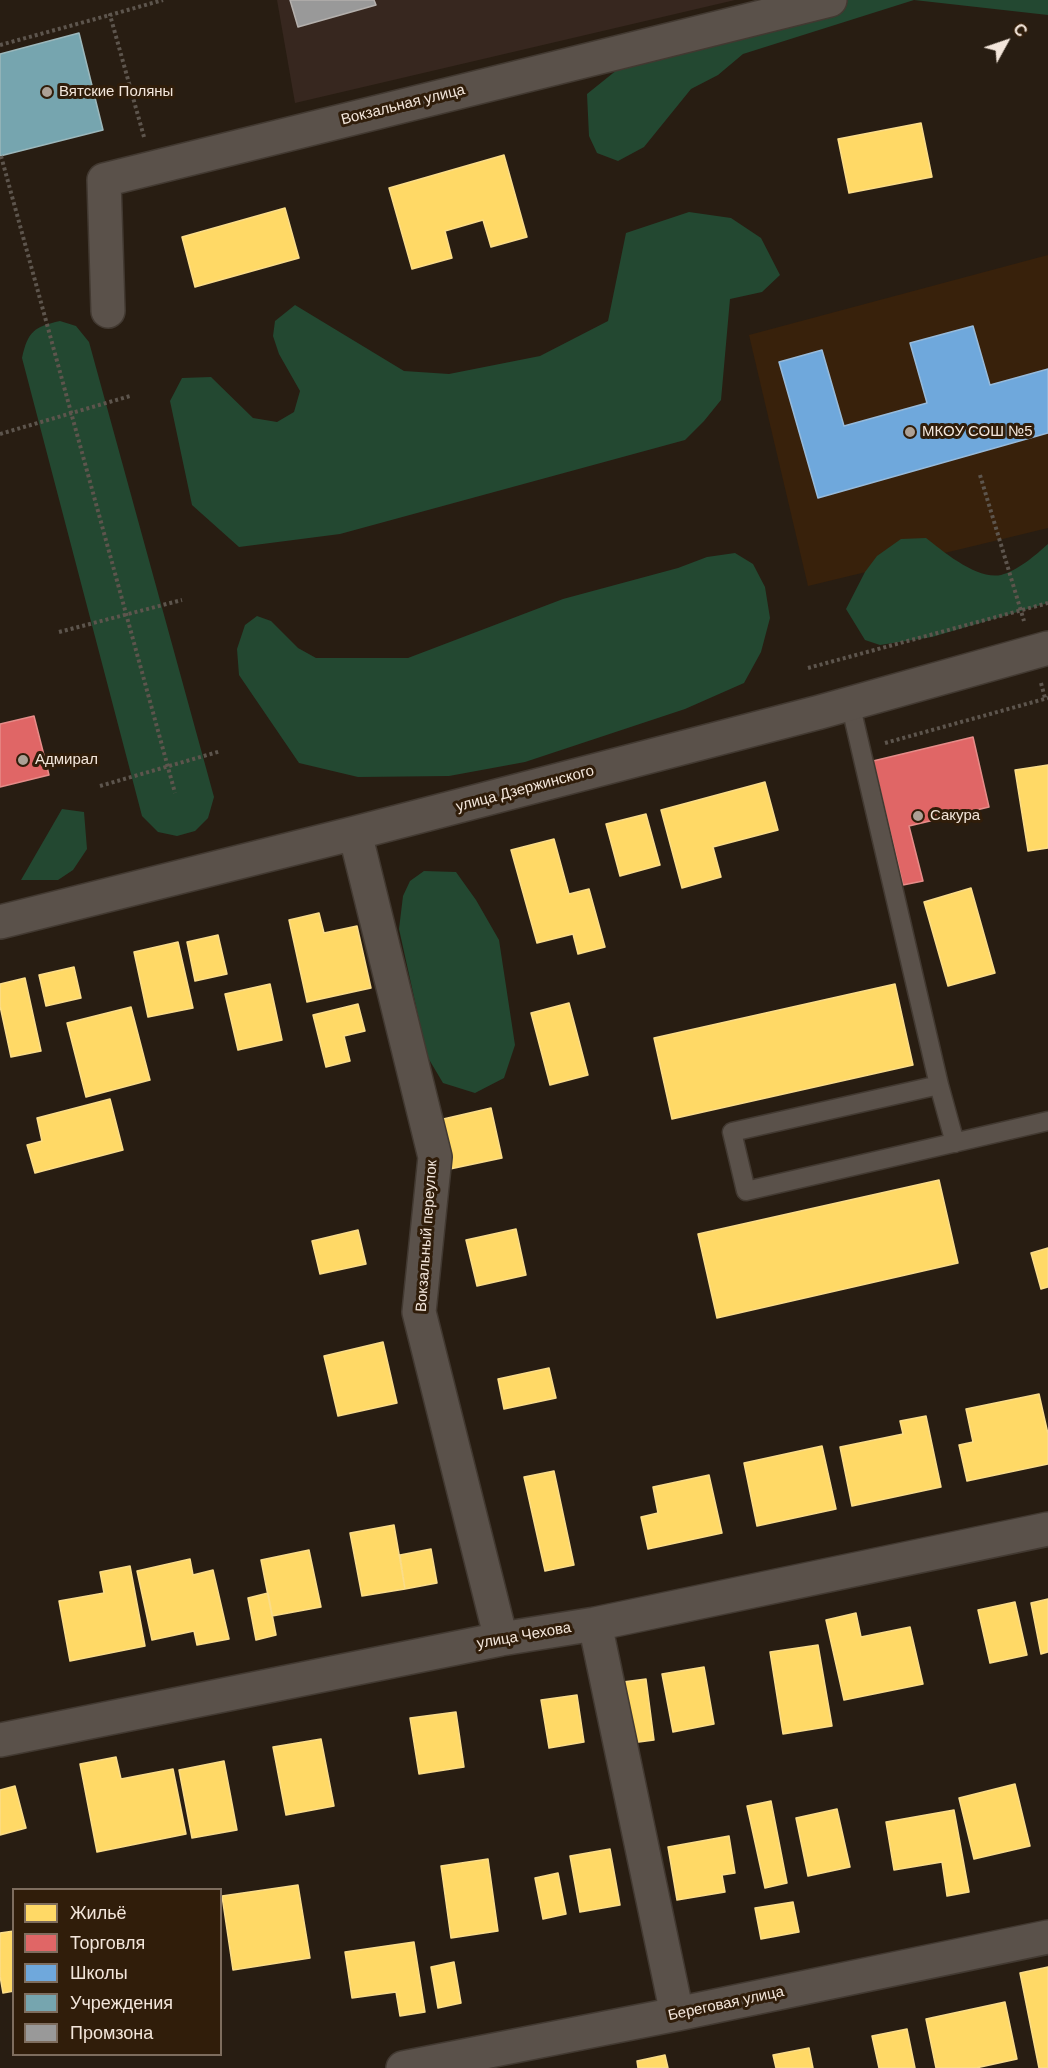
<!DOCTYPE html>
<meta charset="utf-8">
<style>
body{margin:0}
#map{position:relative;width:1048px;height:2068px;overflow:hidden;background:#281d12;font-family:Arial,sans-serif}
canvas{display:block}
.legend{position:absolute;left:12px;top:1888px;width:210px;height:168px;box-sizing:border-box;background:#301d0a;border:2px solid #7e6d5e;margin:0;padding:8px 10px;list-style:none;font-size:18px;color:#f3e6db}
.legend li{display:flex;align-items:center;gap:12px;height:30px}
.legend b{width:30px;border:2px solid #7e6d5e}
.north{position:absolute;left:976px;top:12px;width:60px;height:60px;-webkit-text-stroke:4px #301d0a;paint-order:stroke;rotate:50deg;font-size:16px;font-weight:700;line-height:24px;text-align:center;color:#f3e6db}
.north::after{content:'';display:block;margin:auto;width:21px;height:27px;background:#f3e6db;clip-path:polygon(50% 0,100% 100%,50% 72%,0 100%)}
</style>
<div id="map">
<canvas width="1048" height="2068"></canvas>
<ul class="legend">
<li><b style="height:16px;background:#ffd966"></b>Жильё</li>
<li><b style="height:16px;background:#e06666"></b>Торговля</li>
<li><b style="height:16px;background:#6fa8dc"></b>Школы</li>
<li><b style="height:16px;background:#76a5af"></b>Учреждения</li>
<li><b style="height:16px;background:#999"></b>Промзона</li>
</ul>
<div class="north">С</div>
</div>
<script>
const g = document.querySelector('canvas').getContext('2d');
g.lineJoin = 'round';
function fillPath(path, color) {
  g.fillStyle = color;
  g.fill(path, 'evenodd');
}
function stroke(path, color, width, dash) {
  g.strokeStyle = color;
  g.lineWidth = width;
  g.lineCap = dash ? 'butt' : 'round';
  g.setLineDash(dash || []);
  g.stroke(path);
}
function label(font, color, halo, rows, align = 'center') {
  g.font = font + ' Arial,sans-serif';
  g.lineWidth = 6;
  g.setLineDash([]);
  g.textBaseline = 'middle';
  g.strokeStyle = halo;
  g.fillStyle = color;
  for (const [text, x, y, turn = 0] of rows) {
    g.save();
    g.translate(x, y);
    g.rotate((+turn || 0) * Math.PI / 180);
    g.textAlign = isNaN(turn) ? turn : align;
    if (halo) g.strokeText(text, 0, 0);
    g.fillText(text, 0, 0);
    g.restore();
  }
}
const industrial = new Path2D(`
 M277 0H735L295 103Z`);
const built = new Path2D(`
 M1048 255V528L808 586 749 335Z`);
const green = new Path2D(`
 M830 0H1048V15L914 0 743 54 718 75 691 89 644 147 618 161 597 153 589 136 587 94 638 53Z
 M689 212 731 218 761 238 780 275 762 292 730 299 721 400 704 421 685 440 340 534 239 547 192 505 170 401 182 378 211 377 253 418 277 422 294 412 300 391 279 354 273 336 275 321 295 305 404 371 449 374 540 356 608 321 626 233Z
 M60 321 76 326 89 342 214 797 208 818 195 831 177 836 158 832 142 816 22 358C28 331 34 327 60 321Z
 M926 538C944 552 977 580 1001 575 1017 571 1036 555 1048 544V603L932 637 880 645 865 640 846 609 865 572 877 556 901 539Z
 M735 553 753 564 765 587 770 618 761 652 744 683 685 709 525 762 449 776 358 777 299 763 239 675 237 649 245 625 257 616 271 621 298 648 316 658H408L563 599 678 568 707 557Z
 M62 809 84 812 87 849 73 870 58 880H21Z
 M424 871 456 872 476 900 499 940 515 1045 504 1078 475 1093 443 1083 427 1056 399 929 403 896 410 881Z`);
const homes = new Path2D(`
 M921 123 932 177 849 193 838 139Z
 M504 155 527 237 491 247 483 220 445 231 452 258 412 269 389 188Z
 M285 208 299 258 195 287 182 237Z
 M1048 765V848L1028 851 1015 770Z
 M765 782 778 830 713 847 721 877 682 888 661 810Z
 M646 814 660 865 620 876 606 824Z
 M554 839 569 894 589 889 605 947 578 954 573 934 537 943 511 850Z
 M971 888 995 973 948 986 924 902Z
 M319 913 324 933 357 926 371 988 307 1002 289 920Z
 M218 935 227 974 195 981 187 942Z
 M178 942 193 1008 148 1017 134 952Z
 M74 967 81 998 46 1006 39 975Z
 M25 978 41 1051 11 1057 0 1006V984Z
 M270 984 282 1040 238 1050 225 994Z
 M895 984 913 1065 672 1119 654 1038Z
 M569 1003 588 1075 550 1085 531 1013Z
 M358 1004 365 1031 344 1036 350 1061 326 1067 313 1015Z
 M131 1007 150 1080 86 1097 67 1023Z
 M110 1099 123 1150 35 1173 27 1145 42 1141 37 1118Z
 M491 1108 502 1158 450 1169 439 1120Z
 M939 1180 958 1263 717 1318 698 1234Z
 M516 1229 526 1275 477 1286 466 1240Z
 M358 1230 366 1264 320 1274 312 1241Z
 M1048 1248V1287L1041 1289 1031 1253Z
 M383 1342 397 1403 338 1416 324 1356Z
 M549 1368 556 1398 504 1409 498 1379Z
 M1039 1394 1048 1434V1464L967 1481 959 1445 973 1442 966 1409Z
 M926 1416 941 1487 852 1506 840 1447 903 1434 900 1421Z
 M822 1446 836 1509 757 1526 744 1463Z
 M554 1471 574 1565 545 1571 524 1477Z
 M709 1475 722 1533 648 1549 641 1517 658 1513 653 1487Z
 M394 1525 405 1589 362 1596 350 1533Z
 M431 1549 437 1583 405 1589 400 1555Z
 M309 1550 321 1607 272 1616 261 1560Z
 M190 1559 193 1575 213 1570 229 1639 197 1645 194 1631 152 1640 137 1571Z
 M130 1566 145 1646 70 1661 59 1601 104 1593 100 1572Z
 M268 1593 276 1635 256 1640 248 1598Z
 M1048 1599V1652L1041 1654 1031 1603Z
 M1015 1602 1027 1655 990 1663 978 1610Z
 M856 1613 861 1637 910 1627 923 1684 844 1700 826 1620Z
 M818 1645 832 1726 783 1734 770 1652Z
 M704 1667 714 1724 673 1732 662 1674Z
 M646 1679 654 1740 631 1743 623 1682Z
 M577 1695 584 1742 549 1748 541 1700Z
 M456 1712 464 1767 419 1774 410 1718Z
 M321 1739 334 1806 286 1815 273 1747Z
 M116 1757 121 1779 173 1769 186 1834 97 1852 80 1764Z
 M224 1761 237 1830 192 1838 179 1770Z
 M1015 1784 1030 1846 974 1859 959 1798Z
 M15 1786 26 1828 0 1835V1790Z
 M771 1801 787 1883 765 1888 747 1806Z
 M837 1809 850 1867 808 1876 796 1818Z
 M954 1810 969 1892 947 1896 942 1862 894 1870 886 1822Z
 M729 1836 735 1873 722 1875 725 1892 677 1900 668 1847Z
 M610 1849 620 1905 580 1912 570 1856Z
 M488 1859 498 1931 451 1938 441 1866Z
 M558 1873 566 1914 543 1919 535 1878Z
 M298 1885 310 1958 233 1970 222 1896Z
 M793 1902 799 1932 761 1939 755 1908Z
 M14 1931V1991L3 1993 0 1976V1933Z
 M414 1942 425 2012 400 2016 396 1992 352 1998 345 1952Z
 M454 1962 461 2003 438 2008 431 1967Z
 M1048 1967V2068H1039L1020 1973Z
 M1005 2002 1017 2059 976 2068H936L926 2019Z
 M907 2029 915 2068H879L872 2036Z
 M809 2048 813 2068H776L773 2055Z
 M665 2055 668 2068H638L637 2061Z`);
const shops = new Path2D(`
 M34 716 49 775 0 787V724Z
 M973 737 989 807 909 826 923 881 903 885 873 761Z`);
const schools = new Path2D(`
 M973 326 990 385 1048 369V433L818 498 779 362 822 350 844 426 927 403 910 343Z`);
const public = new Path2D(`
 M79 33 103 130 0 156V54Z`);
const industry = new Path2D(`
 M290 0H374L376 5 298 27Z`);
const path = new Path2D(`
 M0 45 110 15
 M144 137 110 15 163 0
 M1 156 175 793
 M0 434 130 396
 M980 475 1024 621
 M59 632 182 600
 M808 668 1048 603
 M1041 683 1045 698
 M885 743 1048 698
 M100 786 221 751`);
const lane = new Path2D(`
 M850 703 939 1085 732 1132 746 1191 1048 1121
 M939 1085 955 1143`);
const street = new Path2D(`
 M108 311 104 180 830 0
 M355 833 435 1157 419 1312 501 1639
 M0 922 355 833 820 712 1048 648
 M595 1624 677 2014
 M0 1740 501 1639 595 1624 1048 1529
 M403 2068 677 2014 1048 1937`);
const markers = [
 [47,92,6,"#aca095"],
 [910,432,6,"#aca095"],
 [23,760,6,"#aca095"],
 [918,816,6,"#aca095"]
];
const poiNames = [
 ["Вятские Поляны",59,92],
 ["МКОУ СОШ №5",922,432],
 ["Адмирал",35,760],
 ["Сакура",930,816]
];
const streetNames = [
 ["Вокзальная улица",403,105,-14],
 ["улица Дзержинского",525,789,-15],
 ["Вокзальный переулок",427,1236,-86],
 ["улица Чехова",524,1636,-10],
 ["Береговая улица",726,2004,-12]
];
fillPath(industrial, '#37271f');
fillPath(built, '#38210b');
fillPath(green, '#234831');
fillPath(homes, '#ffd966');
stroke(homes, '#fbdd89', 1.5);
fillPath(shops, '#e06666');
stroke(shops, '#e68c89', 1.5);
fillPath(schools, '#6fa8dc');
stroke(schools, '#97bbdc', 1.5);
fillPath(public, '#76a5af');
stroke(public, '#9cb8bc', 1.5);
fillPath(industry, '#999');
stroke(industry, '#b4b0ad', 1.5);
stroke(lane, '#423931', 21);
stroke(street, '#423931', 36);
stroke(path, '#5d554d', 4, [3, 3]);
stroke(lane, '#5a514a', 18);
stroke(street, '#5a514a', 33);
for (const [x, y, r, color] of markers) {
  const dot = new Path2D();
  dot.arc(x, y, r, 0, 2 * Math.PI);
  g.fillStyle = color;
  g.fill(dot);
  stroke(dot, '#301d0a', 2);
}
label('15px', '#f3e6db', '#301d0a', poiNames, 'left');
label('15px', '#f3e6db', '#301d0a', streetNames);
</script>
